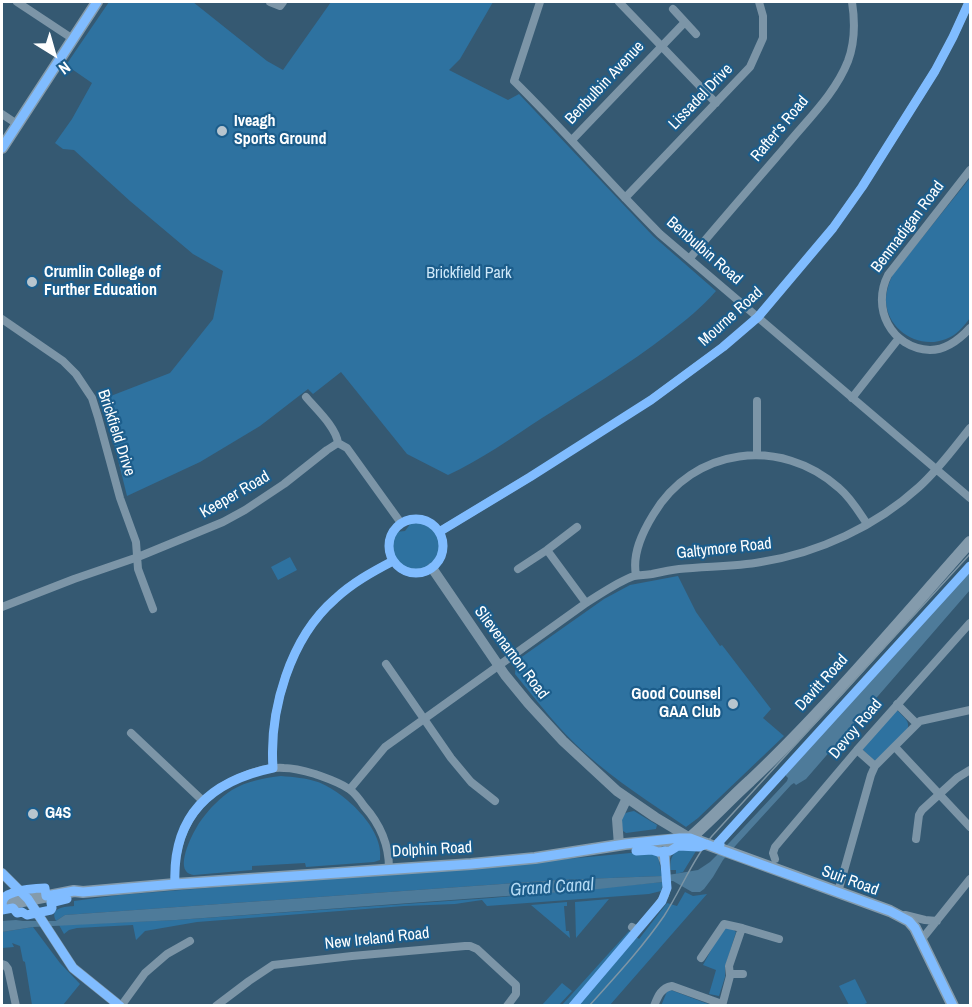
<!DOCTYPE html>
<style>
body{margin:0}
#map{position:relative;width:972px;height:1007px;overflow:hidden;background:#355972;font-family:"Archivo Narrow",sans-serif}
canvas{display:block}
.frame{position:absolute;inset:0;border:3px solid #fff;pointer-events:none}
.north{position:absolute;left:24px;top:24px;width:60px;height:60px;-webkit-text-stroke:4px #1c5d8b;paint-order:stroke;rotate:143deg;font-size:16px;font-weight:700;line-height:24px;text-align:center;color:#fff}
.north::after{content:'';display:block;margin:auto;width:21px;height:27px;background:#fff;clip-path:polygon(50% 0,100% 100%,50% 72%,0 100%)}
</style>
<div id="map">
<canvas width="972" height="1007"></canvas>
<div class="frame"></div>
<div class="north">N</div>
</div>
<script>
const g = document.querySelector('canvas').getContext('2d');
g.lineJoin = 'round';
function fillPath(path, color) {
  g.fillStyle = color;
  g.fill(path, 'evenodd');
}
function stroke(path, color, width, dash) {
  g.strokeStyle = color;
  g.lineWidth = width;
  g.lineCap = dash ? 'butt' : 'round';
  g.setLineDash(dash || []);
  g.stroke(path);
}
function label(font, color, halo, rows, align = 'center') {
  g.font = font + ' "Archivo Narrow",sans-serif';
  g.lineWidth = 4.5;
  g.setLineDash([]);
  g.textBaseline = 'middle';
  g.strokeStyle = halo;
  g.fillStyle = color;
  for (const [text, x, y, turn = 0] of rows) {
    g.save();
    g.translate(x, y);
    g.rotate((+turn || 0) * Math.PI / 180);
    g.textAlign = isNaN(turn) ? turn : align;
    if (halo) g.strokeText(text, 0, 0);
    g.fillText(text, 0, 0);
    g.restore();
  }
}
const green = new Path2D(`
 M109 2H193L267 61 283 70 331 2H493L460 59 449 70 508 100 519 94 653 236 716 291C702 307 685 321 668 334 628 365 585 391 542 418 513 437 479 461 448 475L407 454 341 372 313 394 308 389 260 426 200 462 127 496 103 399 170 373 213 319 223 271 193 254 130 201 74 150 63 149 55 143 72 119 92 83 66 65Z
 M970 178V318C964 326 957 335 946 339 919 350 887 330 886 301 886 291 889 283 893 274Z
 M411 523C419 522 427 524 433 530 457 554 413 588 395 559 390 550 392 541 396 532L405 531Z
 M290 557 297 570 278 580 271 567Z
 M678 576 696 612 720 646 722 645 771 709 763 718 784 736 698 818 686 827C651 803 616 781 585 753 559 730 537 701 515 674L516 661 604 599 630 585Z
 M895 711H898C904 718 911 721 907 731L875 761 862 749Z
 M281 776C293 777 306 778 318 782 344 792 385 829 380 860L374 862 306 867 305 863 252 866V870L194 875C190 874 188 874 186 871 178 860 195 828 202 819 210 808 220 798 232 790 247 781 264 778 281 776Z
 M634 811 657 825 656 829 626 833 623 831C621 819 619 813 634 811Z
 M679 850 696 851 683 872 676 874V870H670C671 860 670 855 679 850Z
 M652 851 658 856 662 876 558 880 65 915 56 921C49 907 65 907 74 906V901L119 895 545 861Z
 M663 882 661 891 649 894 487 906 482 900 455 904 404 906 197 922 145 931 136 940 133 925 77 928 69 930 64 934 59 925 176 920 491 898Z
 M685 892 693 896 707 894 610 1005H562L629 931 639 939 667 903 677 906Z
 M609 899 576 938 575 902Z
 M567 902V906H564L566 931H569L570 938 531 905Z
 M729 925 736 932 725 967V977L719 996 709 994 716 970 703 965 723 928Z
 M33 927 60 963 80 984 63 1005H32L25 962 23 961 20 946 12 943 14 947 2 948V932Z
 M855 979 867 1003 862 1005H849L839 986Z
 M562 983 572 991 559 1005H542Z
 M668 989 711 1005H712L661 1006Z`);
const water = new Path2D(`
 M970 568V590L806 779 796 785 794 783 791 785 737 844 723 860 713 877 704 889 700 892H692L673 881 663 882 589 890 176 920 33 927 2 932V921L16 920 23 921H56L65 915 558 880 662 876 698 870 710 862 730 842 787 781 788 778 786 776V774L795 762Z`);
const minor = new Path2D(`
 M17 2 73 39
 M270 2 280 6 283 2
 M540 2 514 81C564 130 610 184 660 234L970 498
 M619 2 716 103
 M673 9 696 34
 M2 114 17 124
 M572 140 685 22
 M970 170 888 275C871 308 891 348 930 350 946 350 960 339 970 328
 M625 198 750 67 763 38V16L759 2
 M690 258C721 221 754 183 786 146 808 119 835 94 848 61 855 42 855 21 852 2
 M2 319 63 361 76 374 92 398 98 417 120 498 136 542 138 569 153 609
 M306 397C316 409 336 427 338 443L347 448 401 523
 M852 398 899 338
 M757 401V455
 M389 546a27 27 0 1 1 54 0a27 27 0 1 1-54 0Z
 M439 532 530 477 651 400 723 347 758 317 833 228 862 187 935 71 953 37 969 2
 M547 550 586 603
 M518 569 547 550 577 527
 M636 575C632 554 642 533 653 515 693 447 781 436 839 488 851 498 859 512 867 524
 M2 607 74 579 138 557 223 522 245 510 284 484 327 450 338 443
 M386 664 451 758 471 782 495 801
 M897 704 917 724
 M131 733 203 801
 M895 747 970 827
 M857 750 875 766
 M273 768C269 710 290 638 335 599 352 583 372 572 393 561
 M350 789 385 747 586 603C601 594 617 582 634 576 640 575 646 575 652 574 661 572 670 570 679 569 706 566 734 567 761 562 819 553 876 526 919 487 939 469 954 448 970 428
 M916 839 919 815 922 810 957 778 970 770
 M655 841 666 867
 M775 859 773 853 775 847 857 750 970 623
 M175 884C173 833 196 794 244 776 256 771 270 767 284 768 295 768 305 771 315 774 326 778 339 782 349 789 355 793 360 800 364 806 380 824 389 844 389 868
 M838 892 871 775 875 766 920 721 970 710
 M905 915 925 920 937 921
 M632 927 637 930 657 907 665 895 667 888 666 858 670 840
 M742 928 779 939
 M922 939 970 879
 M701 958 724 924 742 928 729 966 730 976 722 1006
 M2 964 5 965 8 969 16 1006
 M730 974H743
 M121 1006 145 973 167 954 190 941
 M216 1006 249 981 273 965 352 956 465 946H470L477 949 516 985V994L507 1006
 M654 1006C658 996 661 988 672 986L722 1004`);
const tertiary = new Path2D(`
 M432 568 505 675 528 703 563 741 617 791 655 817 690 838
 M619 845 617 819 627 798
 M2 873 28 899 73 968 120 1006`);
const secondary = new Path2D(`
 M2 148 97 2
 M690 838C711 820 729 800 750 781 828 707 898 623 970 542
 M2 905 74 891 83 892 175 884 471 864 535 858 625 844 690 838 890 911 909 921 915 928 953 1006`);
const tram = new Path2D(`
 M589 1006C615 977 642 948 664 916 681 890 692 860 712 836L970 554`);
const cycleway = new Path2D(`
 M2 148 97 2
 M389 546a27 27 0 1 1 54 0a27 27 0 1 1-54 0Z
 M439 532 530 477 651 400 723 347 758 317 833 228 862 187 935 71 953 37 969 2
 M721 850 890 911 909 921 915 928 953 1006
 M636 851 652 850 658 852 670 851 678 846 699 847 706 844 719 849 720 844 718 843 719 842 970 566
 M2 873 28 899 73 968 120 1006
 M175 884C172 816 210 781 273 768 269 710 290 638 335 599 352 583 372 572 393 561
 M2 905C2 900 4 896 10 894 18 890 36 888 45 888L46 896 74 891 83 892 175 884 471 864 535 858 625 844 680 838H690L703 843
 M2 910 13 908 17 913 22 912 27 915 51 910 52 908 51 903 67 899
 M573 1006 662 901 667 888 664 851`);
const markers = [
 [222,131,6,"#b8c5ce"],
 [32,282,6,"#b8c5ce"],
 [733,704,6,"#b8c5ce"],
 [33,814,6,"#b8c5ce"]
];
const streetNames = [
 ["Benbulbin Avenue",605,83,-47],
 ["Lissadel Drive",701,97,-46],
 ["Rafter's Road",780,129,-50],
 ["Benmadigan Road",908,227,-53],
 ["Benbulbin Road",704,251,41],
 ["Mourne Road",731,317,-42],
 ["Brickfield Drive",116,433,72],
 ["Keeper Road",235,495,-30],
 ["Galtymore Road",724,549,-6],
 ["Slievenamon Road",511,653,53],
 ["Davitt Road",822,683,-48],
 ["Devoy Road",856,729,-50],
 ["Dolphin Road",432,850,-3],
 ["Suir Road",850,881,20],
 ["New Ireland Road",377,939,-6]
];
const poiNames = [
 ["Iveagh",234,122],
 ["Sports Ground",234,140],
 ["Crumlin College of",44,273],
 ["Further Education",44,291],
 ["Good Counsel",721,695,"right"],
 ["GAA Club",721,713,"right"],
 ["G4S",45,814]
];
const parkNames = [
 ["Brickfield Park",469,274]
];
const waterNames = [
 ["Grand Canal",552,888,-4]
];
fillPath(green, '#2e72a0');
fillPath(water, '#4e7b9a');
stroke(minor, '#7c95a7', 8);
stroke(tertiary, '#7c95a7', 10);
stroke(secondary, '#849bac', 12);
stroke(tram, '#7d95a5', 1.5);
stroke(cycleway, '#80bcff', 9);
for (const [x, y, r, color] of markers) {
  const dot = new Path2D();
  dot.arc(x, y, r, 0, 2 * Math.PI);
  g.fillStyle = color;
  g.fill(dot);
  stroke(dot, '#1c5d8b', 2);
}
label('16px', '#fff', '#1c5d8b', streetNames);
label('bold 16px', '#fff', '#1c5d8b', poiNames, 'left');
label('16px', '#cee8f9', '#1c5d8b', parkNames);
label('italic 18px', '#b4daf4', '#1c5d8b', waterNames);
</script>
